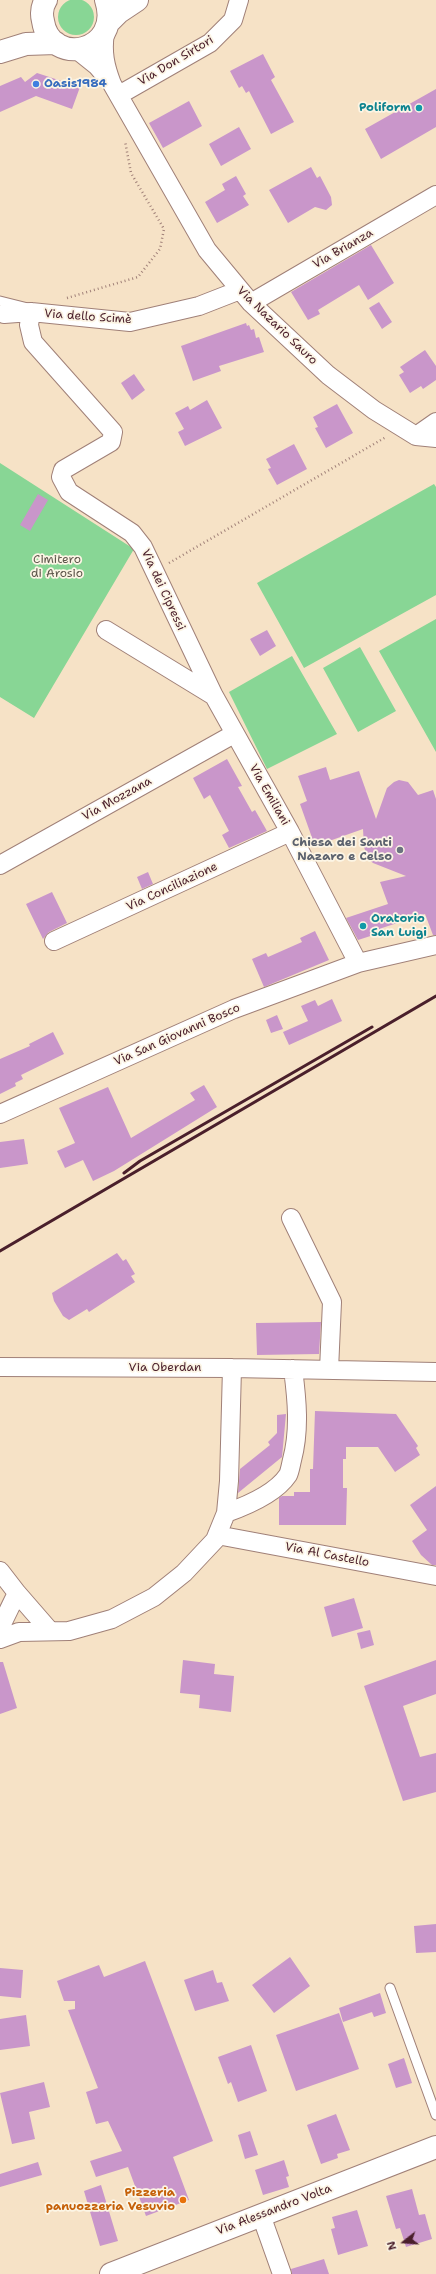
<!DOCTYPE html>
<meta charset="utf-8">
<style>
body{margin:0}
#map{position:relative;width:436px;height:2274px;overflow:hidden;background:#f6e2c6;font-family:"Shantell Sans",sans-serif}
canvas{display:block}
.north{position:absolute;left:384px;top:2222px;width:40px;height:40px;-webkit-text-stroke:3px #fcf5e5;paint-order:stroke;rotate:253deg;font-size:11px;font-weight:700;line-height:16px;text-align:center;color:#4a1f2b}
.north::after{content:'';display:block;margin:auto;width:14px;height:18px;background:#4a1f2b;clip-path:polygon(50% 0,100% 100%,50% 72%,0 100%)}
</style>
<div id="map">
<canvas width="436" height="2274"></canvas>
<div class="north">N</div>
</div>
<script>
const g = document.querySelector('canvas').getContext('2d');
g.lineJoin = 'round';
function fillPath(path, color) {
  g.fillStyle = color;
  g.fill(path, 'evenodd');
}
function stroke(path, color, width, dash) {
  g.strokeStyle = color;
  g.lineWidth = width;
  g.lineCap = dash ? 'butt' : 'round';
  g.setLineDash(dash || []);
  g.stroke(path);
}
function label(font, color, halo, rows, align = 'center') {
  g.font = font + ' "Shantell Sans",sans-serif';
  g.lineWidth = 3.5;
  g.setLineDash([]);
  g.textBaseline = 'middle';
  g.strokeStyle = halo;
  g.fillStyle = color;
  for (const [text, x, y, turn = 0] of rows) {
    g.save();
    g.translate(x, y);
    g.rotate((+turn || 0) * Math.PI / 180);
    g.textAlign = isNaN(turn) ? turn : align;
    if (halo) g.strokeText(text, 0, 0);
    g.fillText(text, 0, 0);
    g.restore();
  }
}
const green = new Path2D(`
 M58 17a18 18 0 1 1 36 0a18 18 0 1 1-36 0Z
 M0 463 134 549 34 718 0 697Z
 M434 484 436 487V595L304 668 257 583Z
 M436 619V752L379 651Z
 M360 647 396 711 358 732 323 668Z
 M292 656 337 734 267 769 229 692Z`);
const building = new Path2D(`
 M263 54 275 77 271 80 294 122 271 134 249 91 246 93 242 86 239 88 230 71Z
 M37 73 80 87 72 109 36 96 0 112V86L21 77 25 82Z
 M436 89V127L381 159 365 129Z
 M189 101 202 126 163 148 149 123Z
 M239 127 251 149 221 166 209 144Z
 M311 167 317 178 320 176 331 197 332 205 326 210 315 207 288 223 269 190Z
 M236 176 246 194 243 196 249 205 217 223 205 202 225 190 222 184Z
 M371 245 394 283 368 300 359 285 318 310 320 314 308 320 291 292Z
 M379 302 392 322 382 329 369 308Z
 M246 323 247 326 249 325 251 330 254 329 256 338 259 337 264 352 219 366 221 371 193 381 181 346Z
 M425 350 436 366V380L423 389 421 386 410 393 399 375 404 372 400 367Z
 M134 374 145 390 132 400 121 383Z
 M207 400 222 428 185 446 178 432 184 429 175 413 188 406 190 410Z
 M337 404 353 433 326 448 315 428 318 427 313 417Z
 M294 444 307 469 277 485 268 469 271 468 266 459Z
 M38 494 48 500 30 531 20 525Z
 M267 630 276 646 260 656 250 639Z
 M227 759 242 786 238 787 252 812 255 810 267 831 229 848 222 835 229 831 210 795 204 799 193 778Z
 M326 767 330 780 359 771 376 819 387 788 394 782 399 780 408 782 418 795 433 790 436 799V935H433L425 914 382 928 383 932 358 940 346 918 388 904 380 882 406 876 373 863 368 859 364 847 363 829 315 846 300 804 307 801 298 776Z
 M148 872 153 884 142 889 137 877Z
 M52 892 67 923 49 932 43 939 26 904Z
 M315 931 329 960 264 987 252 959 266 953 268 957 302 942 300 938Z
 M332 999 342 1021 289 1045 283 1032 308 1021 301 1006 315 1000 318 1006Z
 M277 1015 283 1029 271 1033 266 1020Z
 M53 1032 64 1054 21 1075 23 1079 15 1083 16 1086 0 1094V1059L30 1046 29 1044Z
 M204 1085 217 1107 114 1171 93 1181 83 1160 65 1168 57 1151 75 1143 59 1108 108 1087 131 1138 195 1100 190 1093Z
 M24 1139 28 1164 0 1168V1142Z
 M117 1253 123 1261 126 1259 135 1274 131 1276 135 1282 89 1312 87 1309 69 1320 63 1316 54 1301 52 1293Z
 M321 1322 319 1354 257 1355 256 1323Z
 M315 1411 396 1414 418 1446 416 1448 420 1455 395 1472 378 1447H346V1459H343V1488H347L346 1525H279V1498L282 1496H294V1492H310V1469H313Z
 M286 1414 282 1457 238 1493 240 1469 270 1445 268 1442 277 1433V1415Z
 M436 1486V1565H432L421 1555 412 1541 427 1530 410 1505Z
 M354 1598 363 1628 332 1637 324 1607Z
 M370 1630 374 1645 361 1649 357 1633Z
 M183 1660 215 1664 214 1674 234 1676 231 1712 199 1708 200 1695 180 1693Z
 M436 1660V1694L403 1706 420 1757 436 1753V1792L403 1801 364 1686Z
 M0 1662H3L17 1708 0 1714Z
 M436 1924V1952L416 1953 414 1926Z
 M290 1957 310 1986 274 2013 252 1985Z
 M145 1961 213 2141 173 2157 189 2200 146 2216 128 2167 96 2177 90 2161 122 2151 108 2121 96 2124 86 2092 98 2088 68 2010 75 2009V2001H64L57 1981 99 1965 104 1977Z
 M0 1968 23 1970 21 1998 0 1996Z
 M213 1970 217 1983 222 1982 229 2001 195 2011 184 1980Z
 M380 1993 386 2013 374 2017 372 2012 343 2022 339 2008Z
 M339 2013 359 2069 296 2091 276 2035Z
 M26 2015 30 2046 0 2050V2019Z
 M251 2045 267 2091 238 2102 231 2082 228 2084 218 2057Z
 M404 2058 412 2083 396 2088 388 2064Z
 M44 2082 50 2107 29 2112 35 2139 12 2144 0 2093Z
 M336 2114 350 2150 337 2154 338 2158 321 2164 307 2125Z
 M250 2131 258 2155 245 2159 238 2135Z
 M284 2160 289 2176 286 2177 289 2187 263 2195 255 2170Z
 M38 2162 42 2175 0 2187V2174Z
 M101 2185 118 2241 100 2246 84 2191Z
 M412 2189 419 2215 425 2214 432 2239 406 2247 400 2228 396 2229 386 2196Z
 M357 2210 368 2246 338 2255 331 2229 335 2228 332 2217Z
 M324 2259 329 2274H292L291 2269Z`);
const path = new Path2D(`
 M67 298 138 277 160 249 164 229 131 173 125 141
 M169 563 386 437`);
const service = new Path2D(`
 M0 301 28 308
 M390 1988 436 2115`);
const minor = new Path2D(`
 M105 33C102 52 105 66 112 84L207 250 251 303 328 375 374 410 416 436 436 438
 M77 50 97 66 108 79
 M119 95 210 43 233 20 239 0
 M251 303 436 195
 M31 312 29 325 33 342 113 432 111 442 63 470 61 477 69 492 132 533 143 547 214 696 290 832 358 963
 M4 314 31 312 130 322 199 306 240 290
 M416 436 436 422
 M106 630 214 696
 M0 865 234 734
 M54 941 290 832
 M0 1114 234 1009 358 963 436 945
 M291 1218 332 1302 329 1370
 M0 1367 232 1368 436 1372
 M226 1513C246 1506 276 1493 288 1475 290 1471 291 1464 292 1460 300 1430 297 1400 293 1369
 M217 1535 436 1576
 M0 1571 17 1593
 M0 1628 17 1593 50 1631
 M0 1639 19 1632 69 1631 112 1619 154 1597 184 1573 215 1540 226 1513 229 1481 232 1368
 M261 2215 282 2274`);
const tertiary = new Path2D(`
 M111 2274 436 2147`);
const secondary = new Path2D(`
 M46 0C42 6 41 13 43 21 50 68 123 53 106 0
 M109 22 119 12 137 0
 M0 52 26 44 56 43`);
const rail = new Path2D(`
 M124 1173 140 1161 372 1027
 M0 1251 436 996`);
const markers = [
 [36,84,4,"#3f7fe0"],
 [419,108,4,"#0f9aa8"],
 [400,850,4,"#6b7280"],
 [363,926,4,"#0f9aa8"],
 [183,2200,4,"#e8710a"]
];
const streetNames = [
 ["Via Don Sirtori",176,61,-31],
 ["Via Brianza",343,249,-30],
 ["Via dello Scimè",88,317,4],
 ["Via Nazario Sauro",277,326,44],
 ["Via dei Cipressi",163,590,65],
 ["Via Emiliani",269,795,60],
 ["Via Mozzana",117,799,-29],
 ["Via Conciliazione",172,887,-25],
 ["Via San Giovanni Bosco",177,1035,-24],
 ["Via Oberdan",165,1368],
 ["Via Al Castello",327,1555,11],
 ["Via Alessandro Volta",274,2210,-21]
];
const shopNames = [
 ["Oasis1984",44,84]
];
const cultureNames = [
 ["Poliform",411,108],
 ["Oratorio",371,919,"left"],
 ["San Luigi",371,933,"left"]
];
const parkNames = [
 ["Cimitero",57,560],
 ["di Arosio",57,574]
];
const worshipNames = [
 ["Chiesa dei Santi",392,843],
 ["Nazaro e Celso",392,857]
];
const foodNames = [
 ["Pizzeria",175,2193],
 ["panuozzeria Vesuvio",175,2207]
];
fillPath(green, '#88d695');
fillPath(building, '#c996ca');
stroke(service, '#a08078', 11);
stroke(minor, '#a08078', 20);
stroke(tertiary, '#a08078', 24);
stroke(secondary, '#a08078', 24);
stroke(path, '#a08078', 2.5, [1, 3]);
stroke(service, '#fff', 9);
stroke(minor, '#fff', 18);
stroke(tertiary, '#fff', 22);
stroke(secondary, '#fff', 22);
stroke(rail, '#4a1f2b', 3);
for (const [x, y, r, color] of markers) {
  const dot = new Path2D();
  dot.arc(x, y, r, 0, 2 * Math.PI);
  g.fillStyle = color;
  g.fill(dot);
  stroke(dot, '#fcf5e5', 1.5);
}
label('12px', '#4a1f2b', '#fcf5e5', streetNames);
label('bold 12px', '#366cbe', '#fcf5e5', shopNames, 'left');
label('bold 12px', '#0d838f', '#fcf5e5', cultureNames, 'right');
label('12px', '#5d564b', '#fcf5e5', parkNames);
label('bold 12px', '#5b616d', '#fcf5e5', worshipNames, 'right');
label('bold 12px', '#c56008', '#fcf5e5', foodNames, 'right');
</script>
